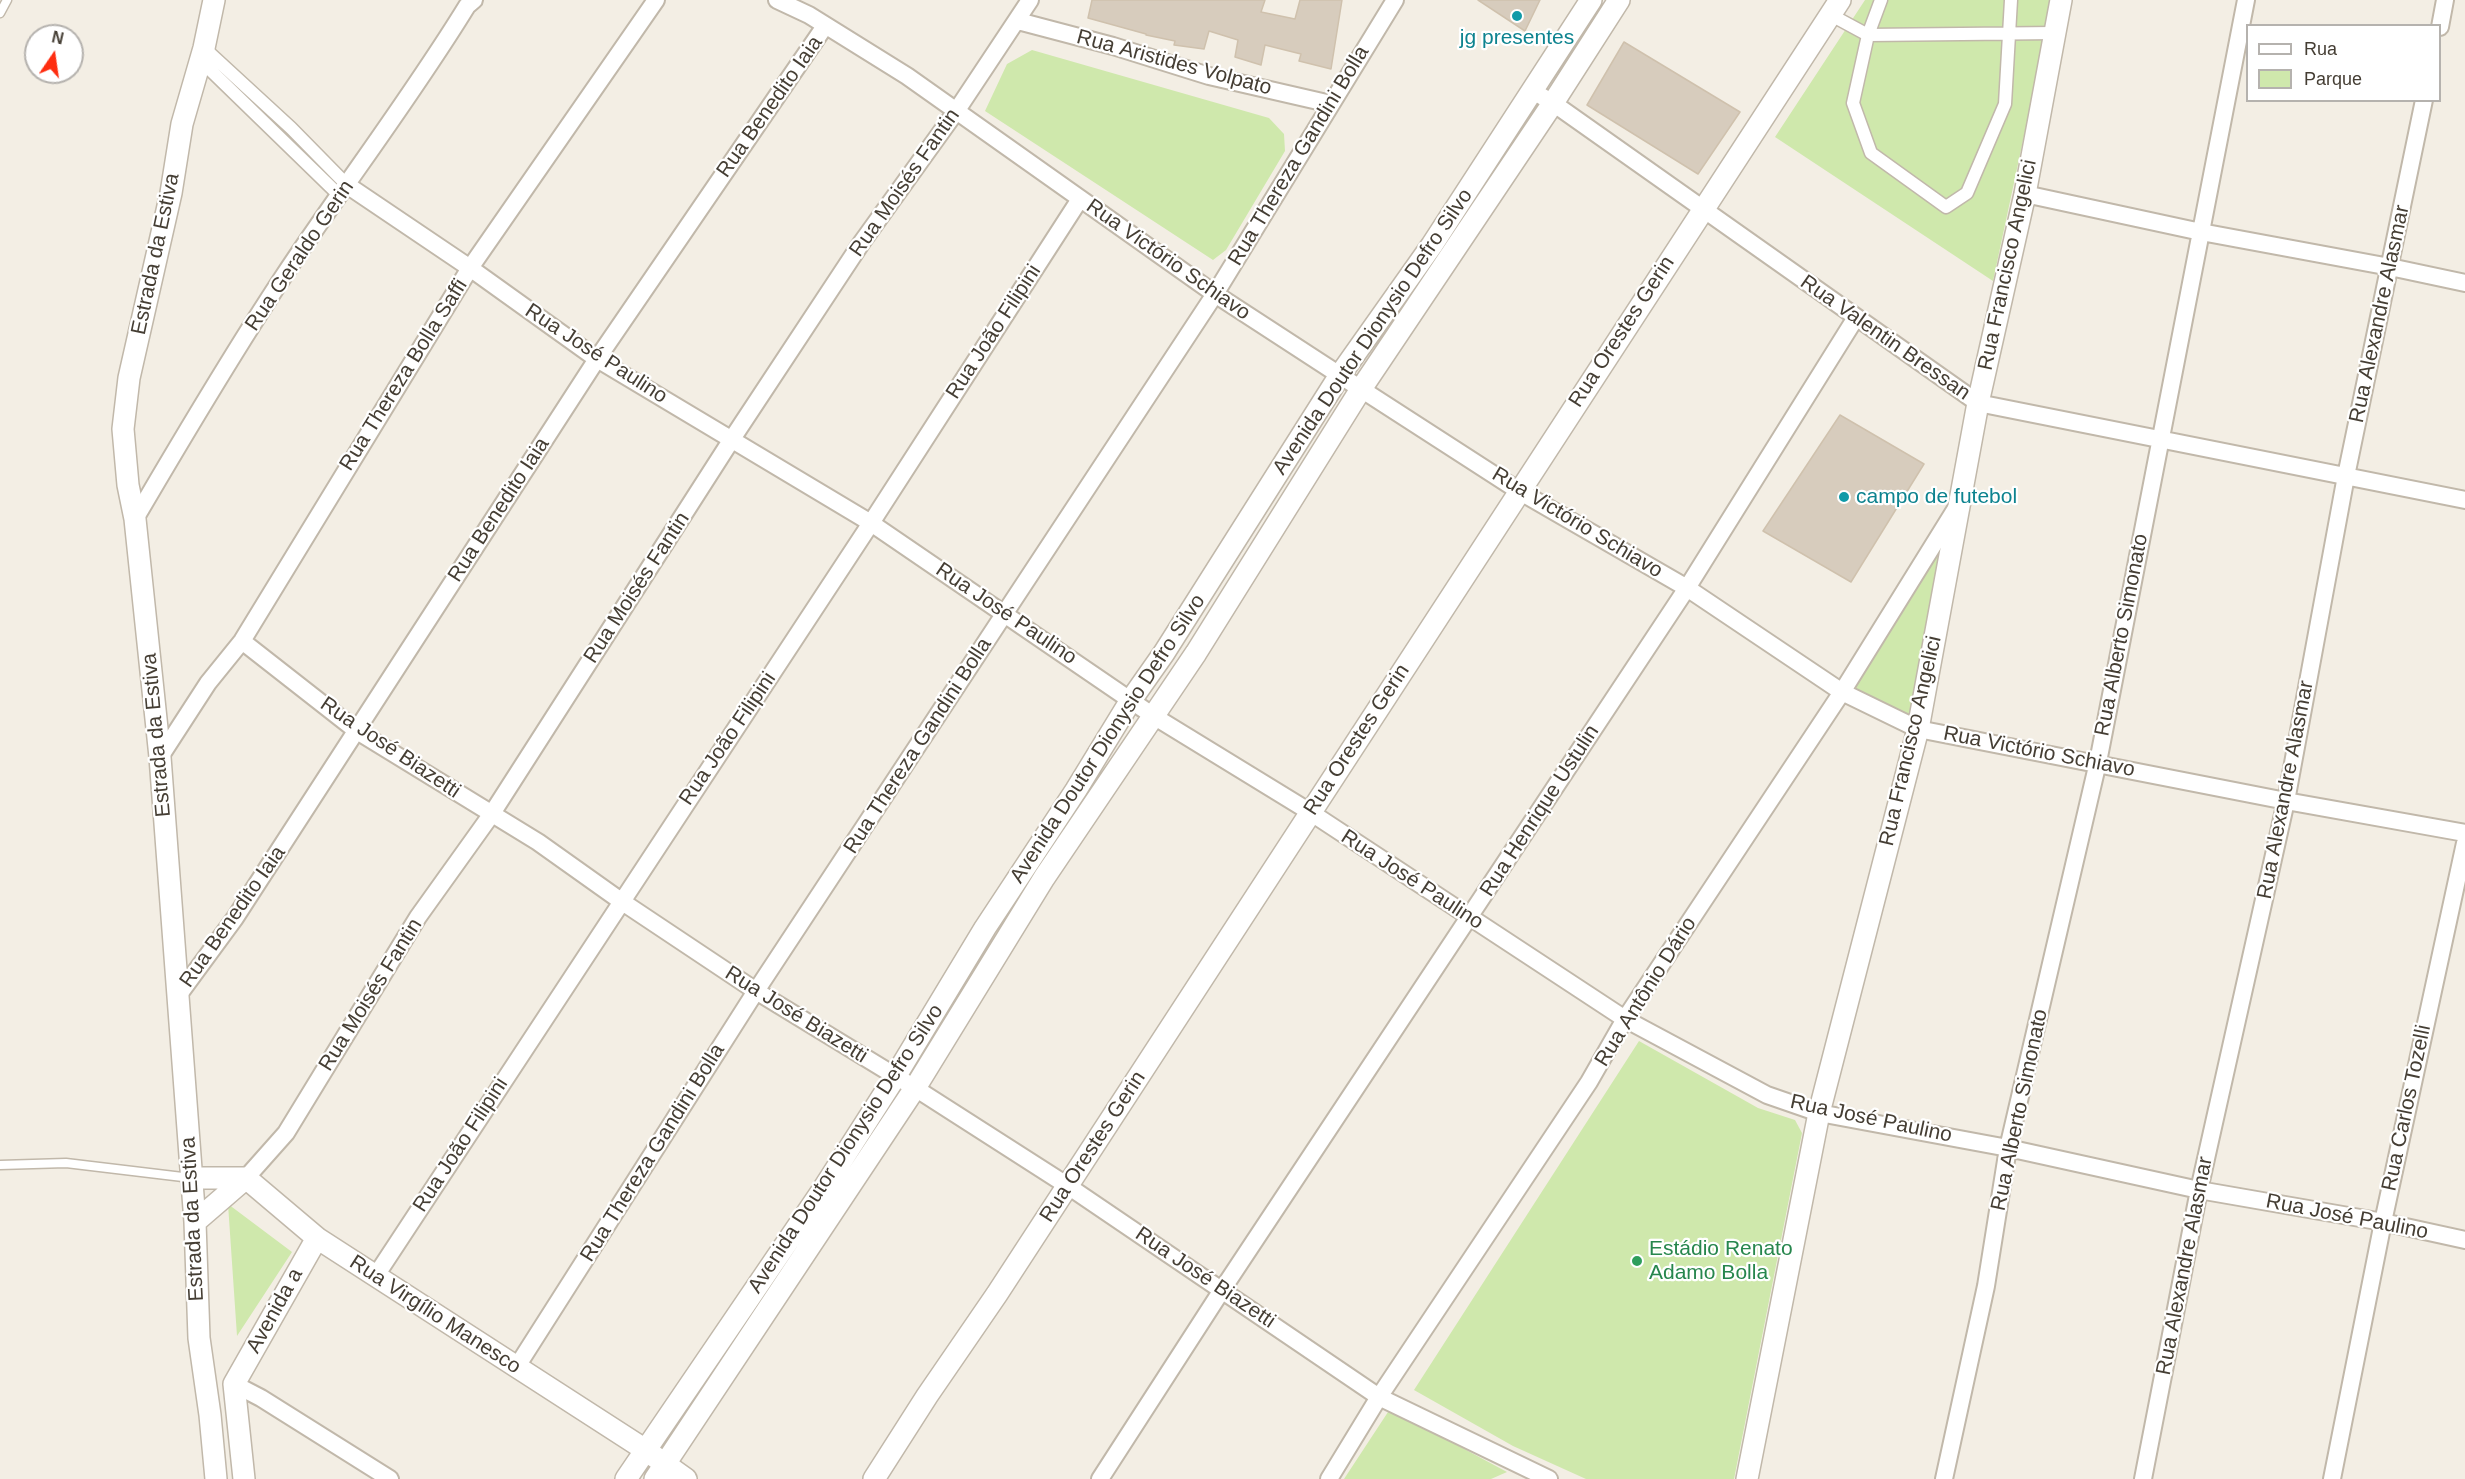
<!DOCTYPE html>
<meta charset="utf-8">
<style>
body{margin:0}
#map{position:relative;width:2465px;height:1479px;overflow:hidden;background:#f3eee4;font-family:Helvetica,sans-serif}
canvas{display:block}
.legend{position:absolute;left:2246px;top:24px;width:195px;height:78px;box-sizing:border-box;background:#fff;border:2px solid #b5b2ae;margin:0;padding:8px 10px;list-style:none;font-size:18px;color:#453e34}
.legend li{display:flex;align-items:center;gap:12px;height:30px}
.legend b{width:30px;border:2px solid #b5b2ae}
.north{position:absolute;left:24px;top:24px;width:60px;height:60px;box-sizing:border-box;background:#fff;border:2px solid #b5b2ae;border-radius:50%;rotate:13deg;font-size:16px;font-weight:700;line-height:24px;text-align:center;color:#453e34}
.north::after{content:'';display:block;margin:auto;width:21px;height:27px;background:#fe2d10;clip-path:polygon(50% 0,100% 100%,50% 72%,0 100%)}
</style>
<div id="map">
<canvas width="2465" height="1479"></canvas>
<ul class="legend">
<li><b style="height:8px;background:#fff"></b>Rua</li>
<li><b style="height:16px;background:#cfe8ac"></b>Parque</li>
</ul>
<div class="north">N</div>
</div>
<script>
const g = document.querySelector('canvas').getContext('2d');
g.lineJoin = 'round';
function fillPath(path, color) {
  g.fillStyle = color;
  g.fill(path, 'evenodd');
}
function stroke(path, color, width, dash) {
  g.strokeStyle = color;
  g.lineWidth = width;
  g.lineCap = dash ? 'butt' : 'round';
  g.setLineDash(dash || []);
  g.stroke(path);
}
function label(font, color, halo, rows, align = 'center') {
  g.font = font + ' Helvetica,sans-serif';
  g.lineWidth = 4.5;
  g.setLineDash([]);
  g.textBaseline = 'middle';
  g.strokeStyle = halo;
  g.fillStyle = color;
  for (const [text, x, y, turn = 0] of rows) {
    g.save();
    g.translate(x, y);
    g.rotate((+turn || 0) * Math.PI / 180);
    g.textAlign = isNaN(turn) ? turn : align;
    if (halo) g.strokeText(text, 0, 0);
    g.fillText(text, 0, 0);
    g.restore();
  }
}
const green = new Path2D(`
 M1865 0H2053L1993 281 1775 137Z
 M1032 50 1269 118 1284 134 1285 151 1226 250 1213 260 985 111 1007 64Z
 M1952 526 1917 723 1852 693Z
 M1639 1041 1758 1108 1795 1120 1802 1133 1734 1479H1586L1513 1446 1414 1390Z
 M228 1204 292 1252 237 1336Z
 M1390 1409 1507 1472 1491 1479H1344Z`);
const building = new Path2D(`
 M1092 0H1265L1261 12 1295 19 1300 0H1342L1331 69 1299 61 1301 54 1265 45 1261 65 1235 57 1238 40 1209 31 1204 49 1174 45 1175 41 1146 35V34L1088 18Z
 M1478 0H1540L1525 31Z
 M1624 42 1740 112 1698 174 1587 105Z
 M1840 415 1924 464 1851 582 1763 531Z`);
const service = new Path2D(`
 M0 13 7 0
 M0 1165 66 1163 191 1178`);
const pedestrian = new Path2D(`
 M1881 0 1868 35 1853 103 1871 153 1946 207 1967 193 2005 104 2011 0
 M1831 15 1868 35 2055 33
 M204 48 291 128 347 185
 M200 60 340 196`);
const minor = new Path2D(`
 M777 0 809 15 907 76 1215 294 1361 389 1519 491 1687 588 1842 692 1918 729 2286 801 2465 833
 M1018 21 1113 46 1209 76 1331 104
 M2440 27 2445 0
 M1533 91 1553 103 1978 403 2465 500
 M347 185 470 268 597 359 871 523 1155 717 1310 812 1625 1019 1767 1095 1819 1113 2008 1148 2199 1190 2383 1222 2465 1240
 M2025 194 2201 232 2390 267 2465 283
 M135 519C183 437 231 356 283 277 343 186 410 99 467 6L474 0
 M242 641 357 731 538 842 621 901 756 991 915 1088 1068 1186 1379 1397 1549 1479
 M160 757 208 683 242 641 470 268 656 0
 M177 997 235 918 597 359 825 26
 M246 1178 286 1133 418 917 491 815 732 439 862 242 957 110 1030 0
 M375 1277 871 523 1080 199
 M516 1368 756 991 1215 294 1395 0
 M234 1384 261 1398 390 1479
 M1100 1479 1222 1290 1687 588 1855 319
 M1329 1479 1379 1397 1589 1082 1625 1019 1842 692 1955 510
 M1944 1479 1986 1286 2008 1148 2098 762 2246 0
 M2143 1479 2199 1190 2286 801 2346 476 2424 100
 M2332 1479 2383 1222 2465 843`);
const tertiary = new Path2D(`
 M214 0 204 48 182 124 171 193 129 378 123 429 128 485 135 519 160 757 195 1222 199 1338 210 1415 216 1479
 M191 1178H246
 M195 1222 246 1178 317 1238 644 1449 686 1479
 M234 1384 317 1238
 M234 1384 244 1479
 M626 1479 822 1191 895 1077 985 928 1076 790 1131 700 1164 653 1340 375 1432 245 1591 0
 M655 1479 915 1088 1044 878 1196 653 1361 389 1553 103 1619 0
 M874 1479 927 1396 997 1294 1840 0
 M1747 1479 1819 1113 1918 729 1978 403 2025 194 2061 0`);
const markers = [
 [1517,16,6,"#0f9aa8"],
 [1844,497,6,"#0f9aa8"],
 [1637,1261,6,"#2e9e5b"]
];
const cultureNames = [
 ["jg presentes",1517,38],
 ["campo de futebol",1856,497,"left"]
];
const streetNames = [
 ["Rua Aristides Volpato",1174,63,15],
 ["Rua Benedito Iaia",770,107,-55],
 ["Rua Thereza Gandini Bolla",1299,156,-59],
 ["Rua Moisés Fantin",905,183,-55],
 ["Estrada da Estiva",156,254,-78],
 ["Rua Geraldo Gerin",300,256,-56],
 ["Rua Victório Schiavo",1168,260,35],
 ["Rua Francisco Angelici",2008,265,-78],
 ["Rua Alexandre Alasmar",2380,314,-78],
 ["Rua João Filipini",994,332,-57],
 ["Avenida Doutor Dionysio Defro Silvo",1373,332,-56],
 ["Rua Orestes Gerin",1622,332,-57],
 ["Rua Valentin Bressan",1885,338,35],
 ["Rua José Paulino",596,354,33],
 ["Rua Thereza Bolla Saffi",404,375,-58],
 ["Rua Benedito Iaia",499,510,-57],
 ["Rua Victório Schiavo",1577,523,31],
 ["Rua Moisés Fantin",637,588,-57],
 ["Rua José Paulino",1006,614,34],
 ["Rua Alberto Simonato",2122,635,-79],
 ["Estrada da Estiva",157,735,-95],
 ["Rua João Filipini",728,739,-56],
 ["Avenida Doutor Dionysio Defro Silvo",1108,739,-57],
 ["Rua Orestes Gerin",1357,740,-57],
 ["Rua Francisco Angelici",1911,741,-77],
 ["Rua Thereza Gandini Bolla",918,746,-57],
 ["Rua José Biazetti",390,748,34],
 ["Rua Victório Schiavo",2039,752,11],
 ["Rua Alexandre Alasmar",2286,790,-79],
 ["Rua Henrique Ustulin",1540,811,-57],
 ["Rua José Paulino",1412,880,33],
 ["Rua Benedito Iaia",233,917,-55],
 ["Rua Antônio Dário",1646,992,-58],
 ["Rua Moisés Fantin",371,995,-58],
 ["Rua José Biazetti",796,1015,32],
 ["Rua Carlos Tozelli",2407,1108,-78],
 ["Rua Alberto Simonato",2020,1110,-78],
 ["Rua José Paulino",1871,1119,12],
 ["Rua João Filipini",461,1145,-57],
 ["Rua Orestes Gerin",1093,1147,-57],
 ["Avenida Doutor Dionysio Defro Silvo",846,1149,-57],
 ["Rua Thereza Gandini Bolla",653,1153,-58],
 ["Rua José Paulino",2347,1217,11],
 ["Estrada da Estiva",193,1219,-93],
 ["Rua Alexandre Alasmar",2185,1266,-79],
 ["Rua José Biazetti",1205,1278,34],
 ["Avenida a",275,1311,-61],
 ["Rua Virgílio Manesco",435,1315,33]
];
const leisureNames = [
 ["Estádio Renato",1649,1249],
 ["Adamo Bolla",1649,1273]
];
fillPath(green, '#cfe8ac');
fillPath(building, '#d7ccbd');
stroke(building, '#cfc1ad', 1.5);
stroke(service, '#c1b8aa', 11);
stroke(pedestrian, '#c1b8aa', 15);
stroke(minor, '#c1b8aa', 20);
stroke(tertiary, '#c1b8aa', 24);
stroke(service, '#fff', 8);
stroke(pedestrian, '#fff', 12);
stroke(minor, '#fff', 16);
stroke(tertiary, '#fff', 21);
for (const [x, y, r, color] of markers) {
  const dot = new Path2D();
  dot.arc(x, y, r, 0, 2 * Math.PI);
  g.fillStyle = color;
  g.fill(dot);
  stroke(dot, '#fff', 2);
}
label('21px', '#0d838f', '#fff', cultureNames);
label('21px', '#453e34', '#fff', streetNames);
label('21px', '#27864d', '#fff', leisureNames, 'left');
</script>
